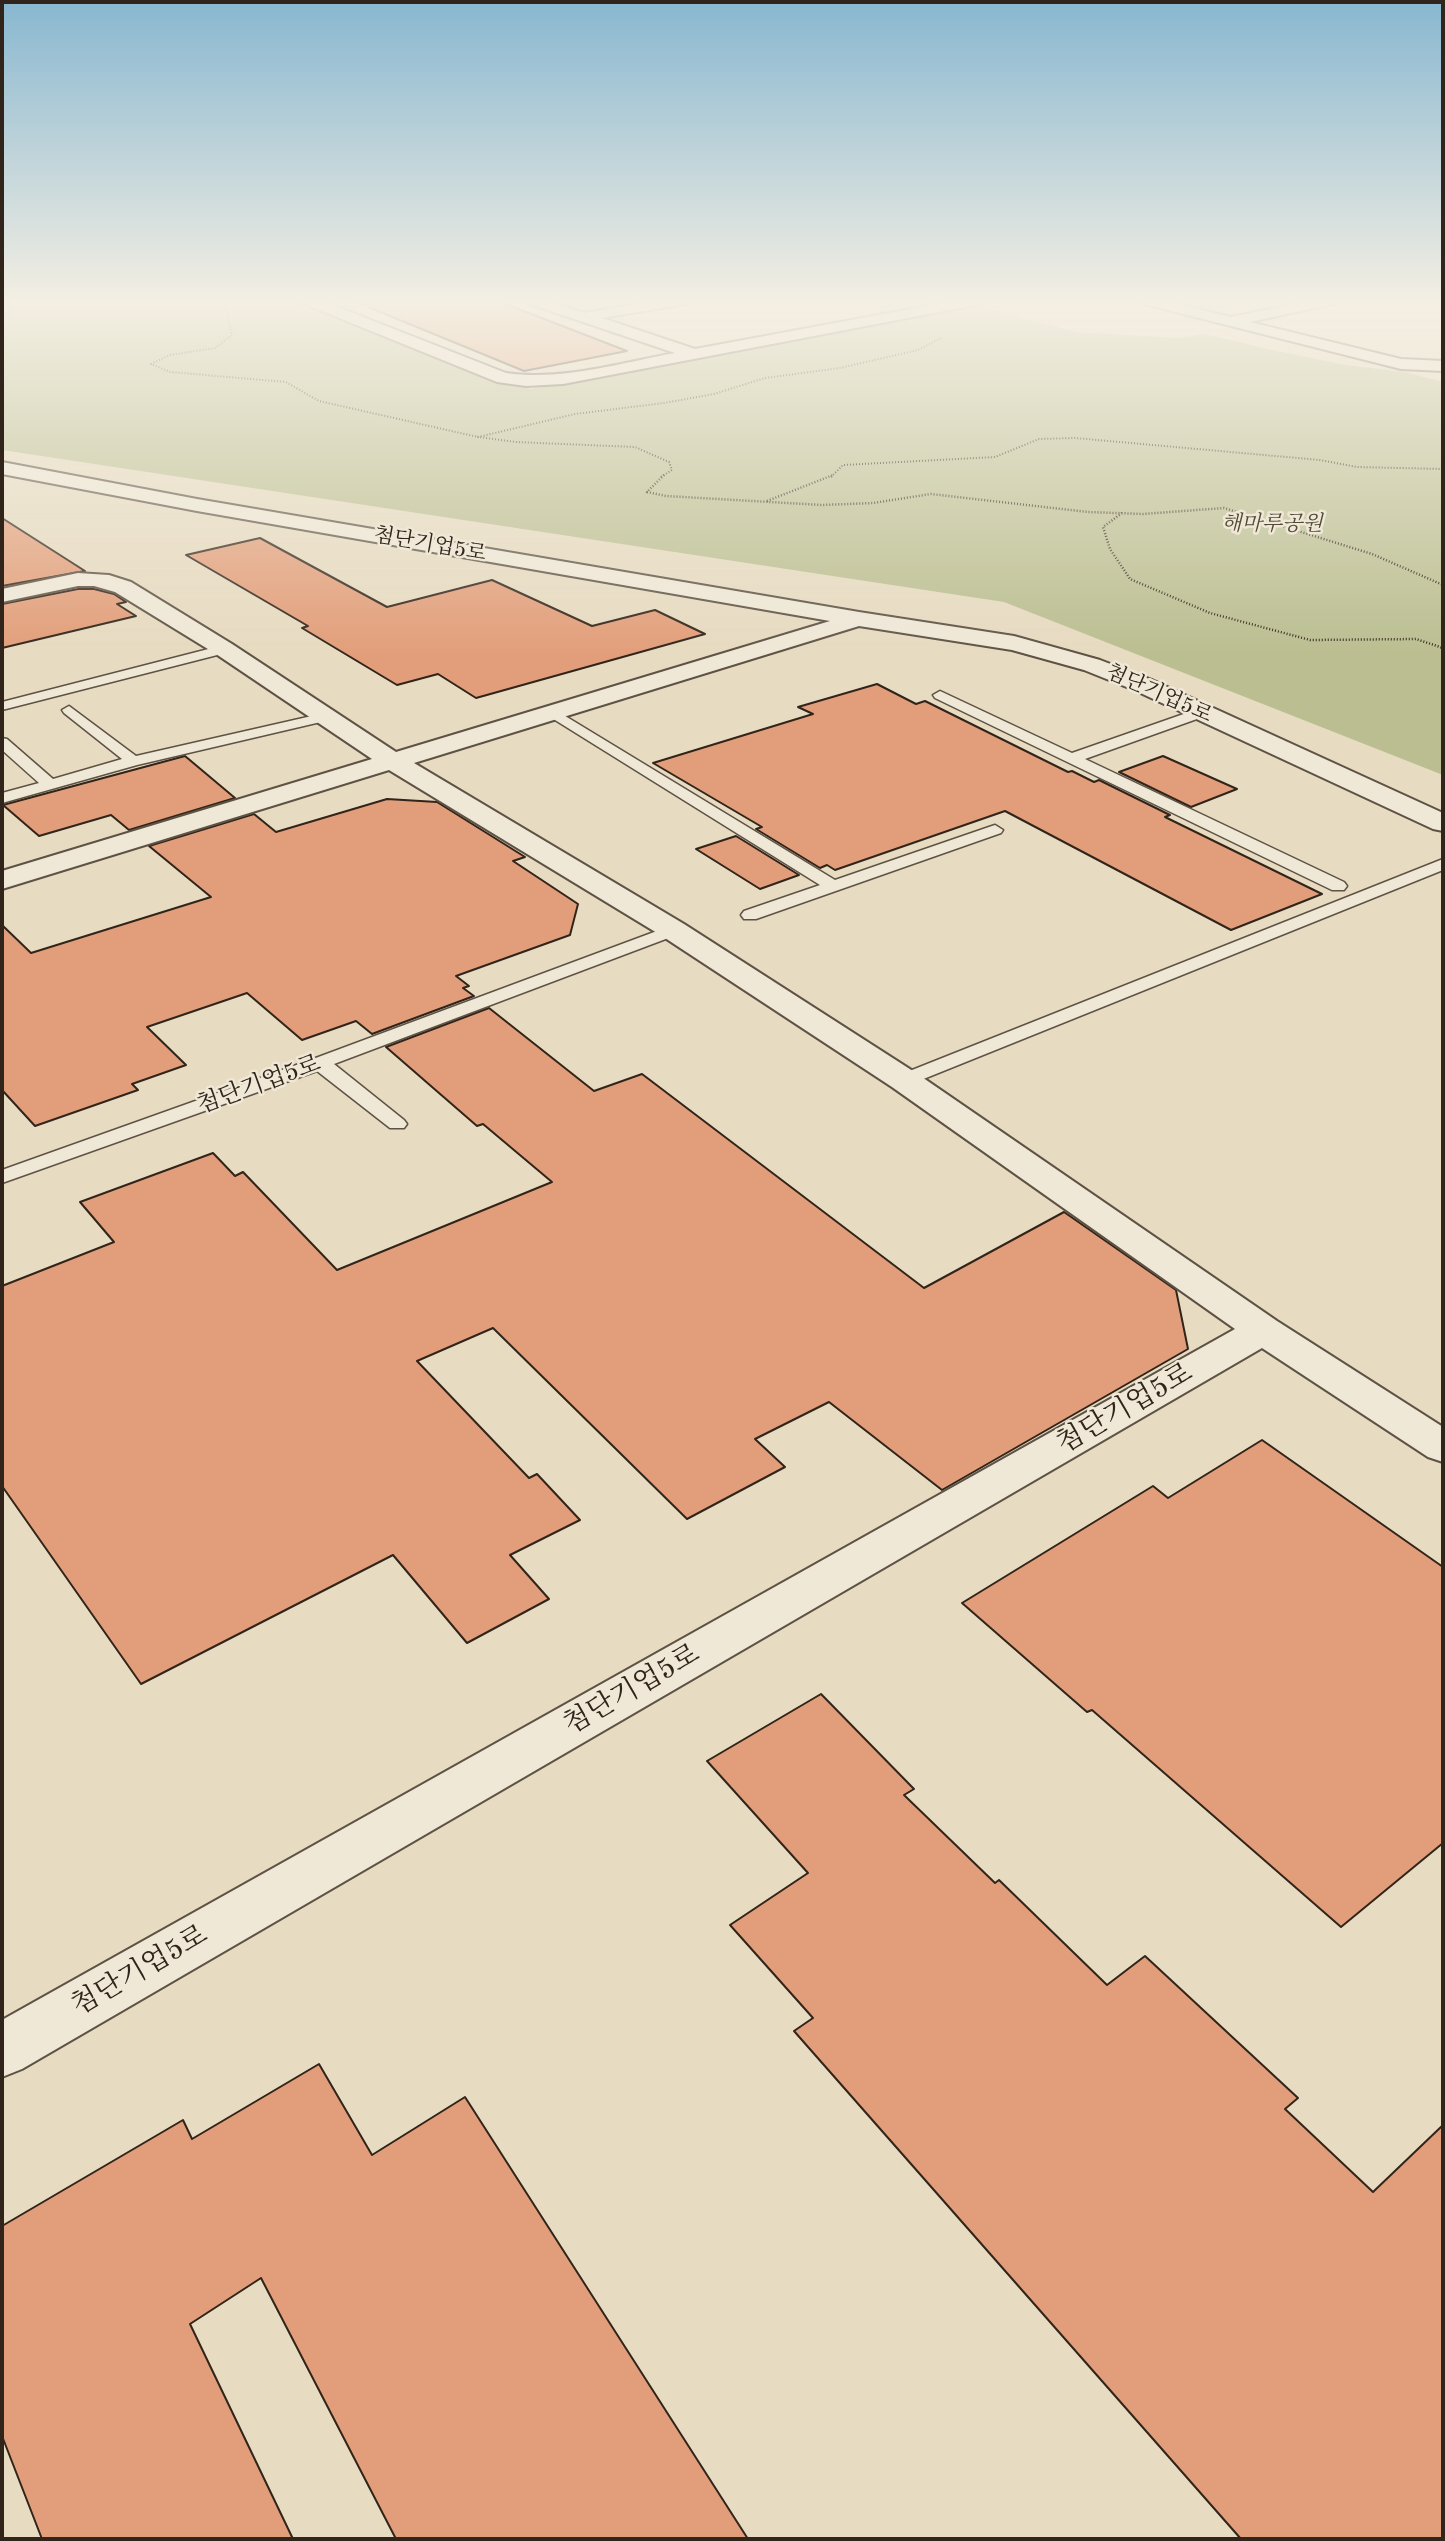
<!DOCTYPE html>
<meta charset="utf-8">
<style>
body{margin:0}
#map{position:relative;width:1445px;height:2541px;overflow:hidden;background:#e7dbc1;font-family:"Old Standard TT",serif}
canvas{display:block}
.frame{position:absolute;inset:0;border:4px solid #31241a;pointer-events:none}
</style>
<div id="map">
<canvas width="1445" height="2541"></canvas>
<div class="frame"></div>
</div>
<script>
const g = document.querySelector('canvas').getContext('2d');
g.lineJoin = 'round';
function fillPath(path, color) {
  g.fillStyle = color;
  g.fill(path, 'evenodd');
}
function stroke(path, color, width, dash) {
  g.strokeStyle = color;
  g.lineWidth = width;
  g.lineCap = dash ? 'butt' : 'round';
  g.setLineDash(dash || []);
  g.stroke(path);
}
function label(font, color, halo, rows, align = 'center') {
  g.font = font + ' "Old Standard TT","Noto Serif KR",serif';
  g.lineWidth = 5;
  g.setLineDash([]);
  g.textBaseline = 'middle';
  g.strokeStyle = halo;
  g.fillStyle = color;
  for (const [text, x, y, turn = 0] of rows) {
    g.save();
    g.translate(x, y);
    g.rotate((+turn || 0) * Math.PI / 180);
    g.textAlign = isNaN(turn) ? turn : align;
    if (halo) g.strokeText(text, 0, 0);
    g.fillText(text, 0, 0);
    g.restore();
  }
}
const green = new Path2D(`
 M2 300H303L531 389 692 354 972 304 1076 332 1178 338 1205 334 1272 350 1346 365 1405 372 1443 382V775L1004 602 2 450Z`);
const building = new Path2D(`
 M351 300H495L627 351 524 371Z
 M2 518 85 571 2 586Z
 M260 538 387 607 492 580 592 626 655 610 705 634 476 698 438 674 397 685 302 628 308 626 186 555Z
 M78 589H94L114 594 126 602 117 604 136 616 2 648V604Z
 M877 684 916 704 925 701 1068 772 1072 771 1094 782 1099 780 1170 815 1165 817 1322 894 1231 930 1005 811 835 870 827 865 820 868 756 829 762 827 653 763 813 714 798 707Z
 M185 756 235 798 129 830 111 815 39 836 3 805Z
 M1163 756 1237 789 1191 807 1119 772Z
 M387 799 437 802 525 857 513 861 578 904 570 935 456 976 469 986 463 988 474 996 372 1034 356 1021 302 1040 247 993 147 1027 186 1065 132 1084 138 1090 35 1126 2 1090V925L31 953 211 897 149 846 254 814 276 832Z
 M736 836 799 875 760 889 696 849Z
 M489 1008 594 1091 642 1074 924 1288 1064 1212 1176 1290 1188 1349 942 1490 829 1402 755 1439 785 1467 687 1519 493 1328 417 1361 529 1478 537 1474 580 1520 510 1555 549 1599 467 1643 393 1555 141 1684 2 1486V1286L114 1242 80 1202 213 1153 235 1176 243 1172 337 1270 552 1182 483 1124 477 1126 386 1047Z
 M1262 1440 1443 1567V1843L1341 1927 1092 1710 1087 1712 962 1603 1153 1486 1168 1498Z
 M821 1694 914 1789 904 1795 995 1883 999 1880 1107 1985 1145 1956 1298 2098 1285 2109 1373 2192 1443 2125V2539H1241L794 2031 813 2018 730 1925 808 1873 707 1761Z
 M319 2064 372 2155 465 2097 748 2539H396L261 2278 190 2324 293 2539H42L2 2436V2226L183 2120 192 2139Z`);
const pathFar1 = new Path2D(`
 M224 300 232 335 215 348 170 355 151 364 170 372 286 382 319 401 478 437
 M661 477 672 470 669 462 635 447 516 442 478 437 575 414 664 403 714 394 765 378 840 368 918 350 941 338
 M831 477 843 465 995 457 1039 439 1075 438 1320 460 1357 467 1443 469`);
const path = new Path2D(`
 M664 475 647 492 666 496 822 505 873 503 931 494 1088 512 1143 514 1224 508 1372 554 1443 585
 M767 501 833 475
 M1122 513 1103 527 1110 549 1130 579 1210 613 1310 640 1416 639 1443 648`);
const lane = new Path2D(`
 M224 645 229 646V652L2 710V702Z
 M940 691 1072 753 1198 709H1208L1210 712 1208 715 1085 759 1344 882 1347 886 1344 890H1332L935 698 933 695Z
 M69 706 136 756 325 713 332 717 325 721 137 765 2 803V793L39 783 2 750V738L7 739 53 779 122 759 64 713 62 710Z
 M552 708 835 880 989 827 995 825 1003 830 1001 833 756 919H744L741 915 744 911 820 885 547 715 545 712 547 709Z
 M1443 859V870L911 1084H897L894 1080 897 1076Z
 M673 925 682 930 679 934 334 1064 404 1120 407 1124 404 1128H390L317 1071 2 1183V1170L313 1059Z`);
const street = new Path2D(`
 M300 300H320L506 373C562 381 620 363 675 353L527 303 525 300H546L584 313 660 300H693L686 304 602 318 695 349 959 300H988L981 304 563 384 526 386 497 382 302 303Z
 M1138 300H1162L1231 317 1313 300H1340L1333 304 1250 322 1401 359 1443 361V371L1401 369 1140 303Z
 M2 462 197 499 859 612 1014 636 1100 660 1152 680 1443 813V831L1433 829 1134 690 1084 670 1012 650 859 626 414 763 684 924 916 1073 1277 1321 1443 1427V1462L1428 1457 1262 1348 22 2069 2 2077V2020L1235 1329 892 1087 662 936 389 770 2 889V871L372 759 216 654 115 592 94 586H78L2 602V589L78 573 109 575 131 582 232 644 396 752 830 621 197 511 2 474Z`);
const farParknames = [
 ["해마루공원",1272,524]
];
const farStreetnames = [
 ["첨단기업5로",430,545,10],
 ["첨단기업5로",1159,694,24]
];
const streetNames = [
 ["첨단기업5로",259,1085,-20]
];
const nearStreetnames = [
 ["첨단기업5로",1125,1409,-30],
 ["첨단기업5로",632,1690,-30],
 ["첨단기업5로",140,1971,-30]
];
fillPath(green, '#babe90');
fillPath(building, '#e29e7a');
stroke(building, '#31241a', 2);
stroke(lane, '#5e5244', 3);
stroke(street, '#5e5244', 4);
stroke(pathFar1, '#31241a', 2, [1, 2]);
stroke(path, '#31241a', 2.5, [1, 2]);
fillPath(lane, '#efe8d7');
fillPath(street, '#efe8d7');
const sky = g.createLinearGradient(0, 0, 0, 656);
sky.addColorStop(0, '#88b7d0');
sky.addColorStop(0.46, '#f4efe3');
sky.addColorStop(1, '#f4efe300');
g.fillStyle = sky;
g.fillRect(0, 0, 1445, 656);
label('italic 21px', '#534a38', '#efe8d7', farParknames);
label('21px', '#31241a', '#efe8d7', farStreetnames);
label('24px', '#31241a', '#efe8d7', streetNames);
label('28px', '#31241a', '#efe8d7', nearStreetnames);
</script>
